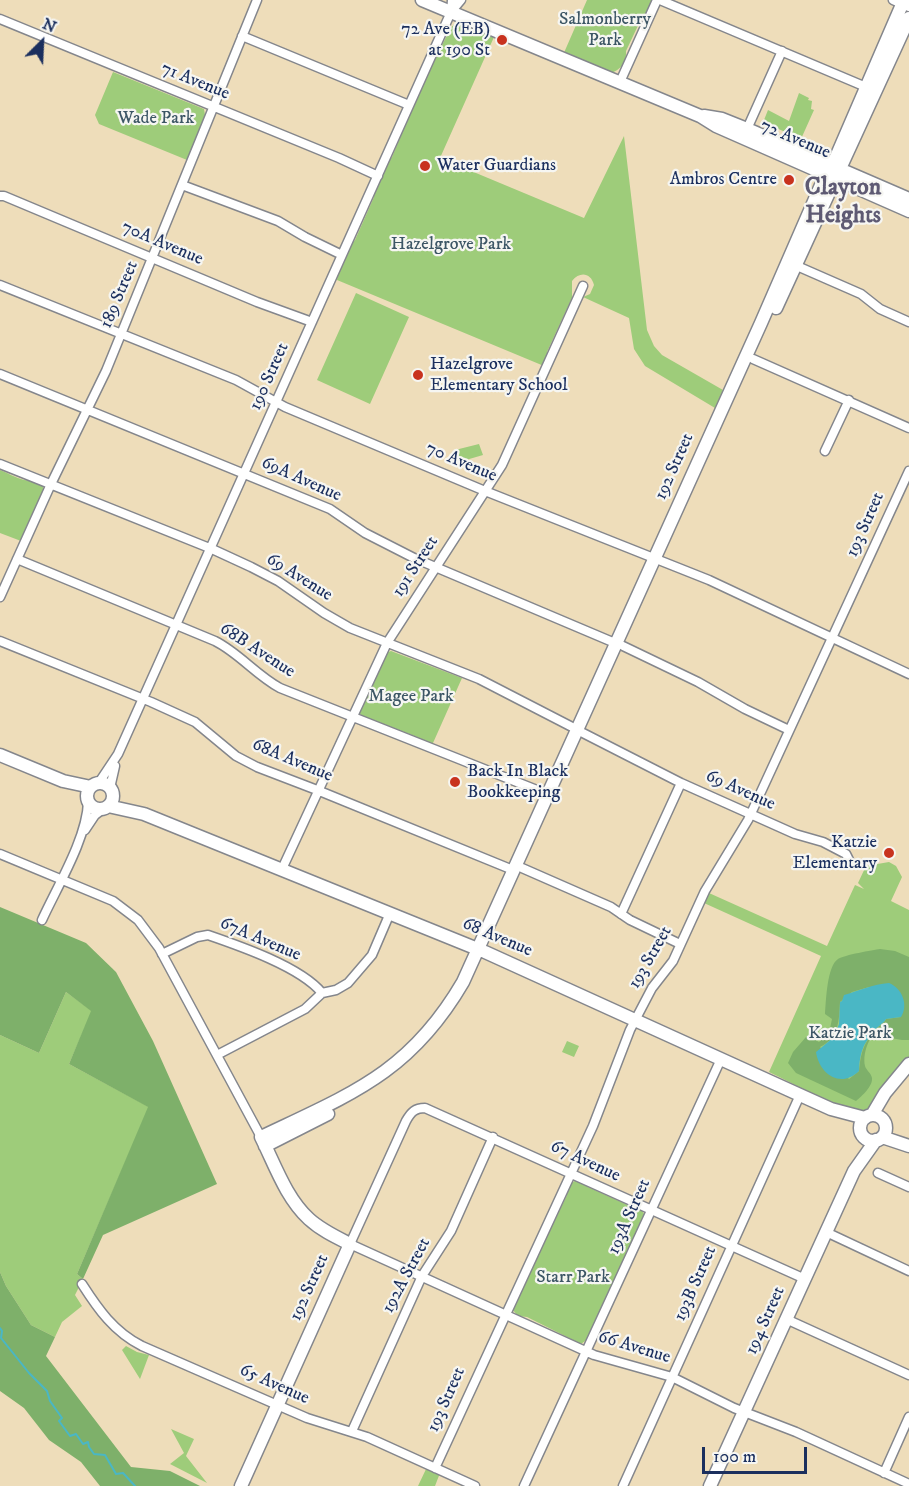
<!DOCTYPE html>
<style>
body{margin:0}
#map{position:relative;width:909px;height:1486px;overflow:hidden;background:#eeddba;font-family:"IM FELL DW Pica",serif}
canvas{display:block}
.north{position:absolute;left:12px;top:12px;width:60px;height:60px;-webkit-text-stroke:4px #f6f6f2;paint-order:stroke;rotate:24deg;font-size:16px;font-weight:700;line-height:24px;text-align:center;color:#1b2f5e}
.north::after{content:'';display:block;margin:auto;width:21px;height:27px;background:#1b2f5e;clip-path:polygon(50% 0,100% 100%,50% 72%,0 100%)}
.scale{position:absolute;left:702px;top:1447px;width:105px;height:27px;box-sizing:border-box;border:3px solid #1b2f5e;border-top:0;padding-left:8px;font-size:18px;line-height:21px;white-space:nowrap;color:#1b2f5e;-webkit-text-stroke:4px #f6f6f2;paint-order:stroke}
</style>
<div id="map">
<canvas width="909" height="1486"></canvas>
<div class="north">N</div>
<div class="scale">100 m</div>
</div>
<script>
const g = document.querySelector('canvas').getContext('2d');
g.lineJoin = 'round';
function fillPath(path, color) {
  g.fillStyle = color;
  g.fill(path, 'evenodd');
}
function stroke(path, color, width, dash) {
  g.strokeStyle = color;
  g.lineWidth = width;
  g.lineCap = dash ? 'butt' : 'round';
  g.setLineDash(dash || []);
  g.stroke(path);
}
function label(font, color, halo, rows, align = 'center') {
  g.font = font + ' "IM FELL DW Pica",serif';
  g.lineWidth = 4.5;
  g.setLineDash([]);
  g.textBaseline = 'middle';
  g.strokeStyle = halo;
  g.fillStyle = color;
  for (const [text, x, y, turn = 0] of rows) {
    g.save();
    g.translate(x, y);
    g.rotate((+turn || 0) * Math.PI / 180);
    g.textAlign = isNaN(turn) ? turn : align;
    if (halo) g.strokeText(text, 0, 0);
    g.fillText(text, 0, 0);
    g.restore();
  }
}
const green = new Path2D(`
 M587 0H652L647 12 643 15 626 51C627 62 620 71 610 73L563 55Z
 M456 22H464L494 37 440 158 584 218 624 136 647 330 654 346 662 355 723 390 715 408 645 366 634 349 629 318 583 297 590 294 594 285C591 273 580 271 572 281V298L547 352V358L544 366 337 280 338 272 352 243 355 240 374 197V192L389 160 392 157 419 92 450 29Z
 M113 72 204 109 205 115 187 160 99 124 95 115Z
 M799 93 809 98 808 100 812 101 811 109 814 110 801 139 765 123 764 120 768 110 789 121Z
 M356 293 409 317 370 404 317 380Z
 M479 444 483 455 459 462 455 450Z
 M0 470C8 473 16 478 24 480 32 481 37 481 43 487V493L21 541 0 533Z
 M391 651 462 678 433 743C425 742 422 743 417 737L373 720H367L359 713V708L366 700 386 653Z
 M889 862 896 866 902 877 891 901 909 910V1057L902 1063 870 1111C851 1116 790 1082 769 1072L821 956 704 903 709 893 827 946 855 885 864 889 858 883 866 866Z
 M66 992 92 1011 69 1064 149 1107 77 1274 83 1279 75 1295 82 1306 62 1322 55 1337 31 1325 6 1286 0 1272V1035L39 1053Z
 M567 1041 579 1046 574 1057 562 1052Z
 M577 1180 585 1183 588 1187 630 1206H636L642 1210 645 1216 588 1339 581 1344 527 1317 518 1316 512 1309 567 1195V1189L571 1183Z
 M126 1346 137 1352 149 1355 140 1379 122 1350Z
 M171 1429 194 1439 186 1456 207 1483 170 1464 184 1453Z
 M427 1467 440 1473 435 1486H418Z`);
const forest = new Path2D(`
 M0 907 86 943 116 972 153 1041 217 1184 103 1235 83 1279 77 1274 148 1107 69 1064 91 1011 66 992 39 1053 0 1035Z
 M880 949 895 951 909 957V1040H902L885 1037V1027C871 1029 862 1052 865 1066 866 1070 871 1073 872 1078 873 1086 862 1096 856 1101L796 1073 788 1063 793 1052 806 1037H810L819 1042 829 1033 832 1019 825 1014C826 1001 827 966 838 959 844 955 873 950 880 949ZM869 987 901 994V1017L886 1019C883 1024 879 1025 875 1030 863 1045 861 1052 859 1071L849 1079 820 1047C839 1038 839 1021 840 1002L852 992Z
 M0 1272 6 1286 31 1325 55 1337 46 1356 131 1467 170 1471 200 1486H100L81 1462 49 1440 24 1408 0 1391Z`);
const water = new Path2D(`
 M889 983C902 988 909 1005 901 1017L886 1019C883 1024 879 1025 875 1030 863 1044 860 1052 859 1071 841 1089 819 1074 816 1052L834 1037 839 1024 840 1002 842 1001 844 995C858 991 873 984 889 983Z`);
const stream = new Path2D(`
 M0 1328 2 1331 1 1338 29 1373 47 1391 50 1401 62 1418 59 1421 70 1436 76 1434 83 1444 88 1442 89 1447 94 1454 105 1455 116 1474 123 1473 135 1486`);
const street = new Path2D(`
 M660 0 866 87
 M893 0 909 7
 M451 12 452 0
 M0 19 339 158 378 176
 M242 36 409 105
 M620 82 657 0
 M747 129 782 51
 M182 185 278 221 305 237 342 255
 M0 196H4L257 302 312 322
 M797 266 861 294 880 309 909 322
 M0 285 236 380 285 407 485 491 709 580 909 674
 M753 359 909 428
 M0 374 330 509 365 533 414 558 615 643
 M825 451 849 400
 M0 464 212 549 251 567 278 581 324 613 350 628 479 679 576 729
 M17 559 215 641C239 653 256 675 280 688L547 794
 M0 597 51 484 106 371 257 0
 M0 641 151 702 195 722 236 756 257 767 317 790 513 870
 M623 646 698 682 745 709 789 730
 M583 733 681 783 795 834 823 842 846 854 850 862
 M98 784 118 754 451 12 461 0
 M110 788 115 766
 M85 830 95 815 103 809
 M0 854 113 901 138 920 159 948 261 1137
 M522 868 611 907 630 920 680 944
 M282 869 387 643 502 465 583 286
 M621 914 681 783
 M42 920C57 887 87 838 88 802
 M162 954 197 937 208 935C240 946 301 967 322 993
 M217 1055 305 1009 322 993 336 990 348 983 372 955 390 913
 M878 1173 909 1187
 M826 1232 909 1271
 M805 1279 425 1108C415 1108 411 1112 406 1121L350 1244 594 1355 672 1377 734 1408 796 1432 909 1484
 M82 1284C98 1309 114 1332 142 1346L307 1418 367 1437 475 1486
 M786 1319 909 1375
 M352 1431 422 1276 451 1231 493 1137
 M435 1468 593 1126 630 1030 652 988 673 961 705 891 748 820 909 471
 M884 1473 909 1417
 M524 1486 721 1059
 M623 1486 800 1095`);
const secondary = new Path2D(`
 M422 0 700 116 716 126 909 211
 M704 116 722 119 747 129 909 199
 M776 308 909 18
 M0 755 63 781 91 787
 M87 796a13 13 0 1 1 26 0a13 13 0 1 1-26 0Z
 M108 806 144 814 485 952 800 1095 831 1109 865 1118
 M872 1115 885 1093 909 1064
 M860 1128a13 13 0 1 1 26 0a13 13 0 1 1-26 0Z
 M882 1137 909 1146
 M265 1146 328 1114
 M241 1486 350 1244C336 1237 321 1230 309 1219 286 1198 275 1165 261 1137 351 1094 410 1073 463 982L761 323 822 183 837 155 904 0
 M710 1486 854 1171 876 1140`);
const markers = [
 [502,40,6,"#c8321e"],
 [425,166,6,"#c8321e"],
 [789,180,6,"#c8321e"],
 [418,375,6,"#c8321e"],
 [455,782,6,"#c8321e"],
 [889,853,6,"#c8321e"]
];
const parkNames = [
 ["Salmonberry",605,20],
 ["Park",605,41],
 ["Wade Park",156,119],
 ["Hazelgrove Park",451,245],
 ["Magee Park",411,697],
 ["Katzie Park",850,1034],
 ["Starr Park",573,1278]
];
const poiNames = [
 ["72 Ave (EB)",490,30],
 ["at 190 St",490,51],
 ["Water Guardians",437,166,"left"],
 ["Ambros Centre",777,180],
 ["Hazelgrove",430,365,"left"],
 ["Elementary School",430,386,"left"],
 ["Back In Black",467,772,"left"],
 ["Bookkeeping",467,793,"left"],
 ["Katzie",877,843],
 ["Elementary",877,864]
];
const streetNames = [
 ["71 Avenue",195,82,22],
 ["72 Avenue",795,140,23],
 ["70A Avenue",162,244,23],
 ["189 Street",120,295,-67],
 ["190 Street",270,377,-66],
 ["70 Avenue",461,463,23],
 ["192 Street",675,467,-66],
 ["69A Avenue",301,480,24],
 ["193 Street",866,525,-66],
 ["191 Street",416,567,-57],
 ["69 Avenue",299,578,32],
 ["68B Avenue",257,651,33],
 ["68A Avenue",292,761,23],
 ["69 Avenue",740,791,24],
 ["68 Avenue",497,938,23],
 ["67A Avenue",260,940,23],
 ["193 Street",651,958,-60],
 ["67 Avenue",585,1162,25],
 ["193A Street",630,1217,-66],
 ["192A Street",407,1276,-62],
 ["193B Street",696,1284,-66],
 ["192 Street",310,1288,-66],
 ["194 Street",766,1321,-66],
 ["66 Avenue",634,1348,17],
 ["65 Avenue",274,1385,24],
 ["193 Street",447,1400,-66]
];
const districtNames = [
 ["Clayton",843,189],
 ["Heights",843,217]
];
fillPath(green, '#9ecc7a');
fillPath(forest, '#7eb06a');
fillPath(water, '#4ab7c5');
stroke(stream, '#4ab7c5', 2);
stroke(street, '#84868c', 11);
stroke(secondary, '#84868c', 15);
stroke(street, '#fff', 8);
stroke(secondary, '#fff', 12);
for (const [x, y, r, color] of markers) {
  const dot = new Path2D();
  dot.arc(x, y, r, 0, 2 * Math.PI);
  g.fillStyle = color;
  g.fill(dot);
  stroke(dot, '#f6f6f2', 2);
}
label('18px', '#3c5665', '#f6f6f2', parkNames);
label('18px', '#1b2f5e', '#f6f6f2', poiNames, 'right');
label('18px', '#1b2f5e', '#f6f6f2', streetNames);
label('bold 24px', '#5e5a73', '#f6f6f2', districtNames);
</script>
